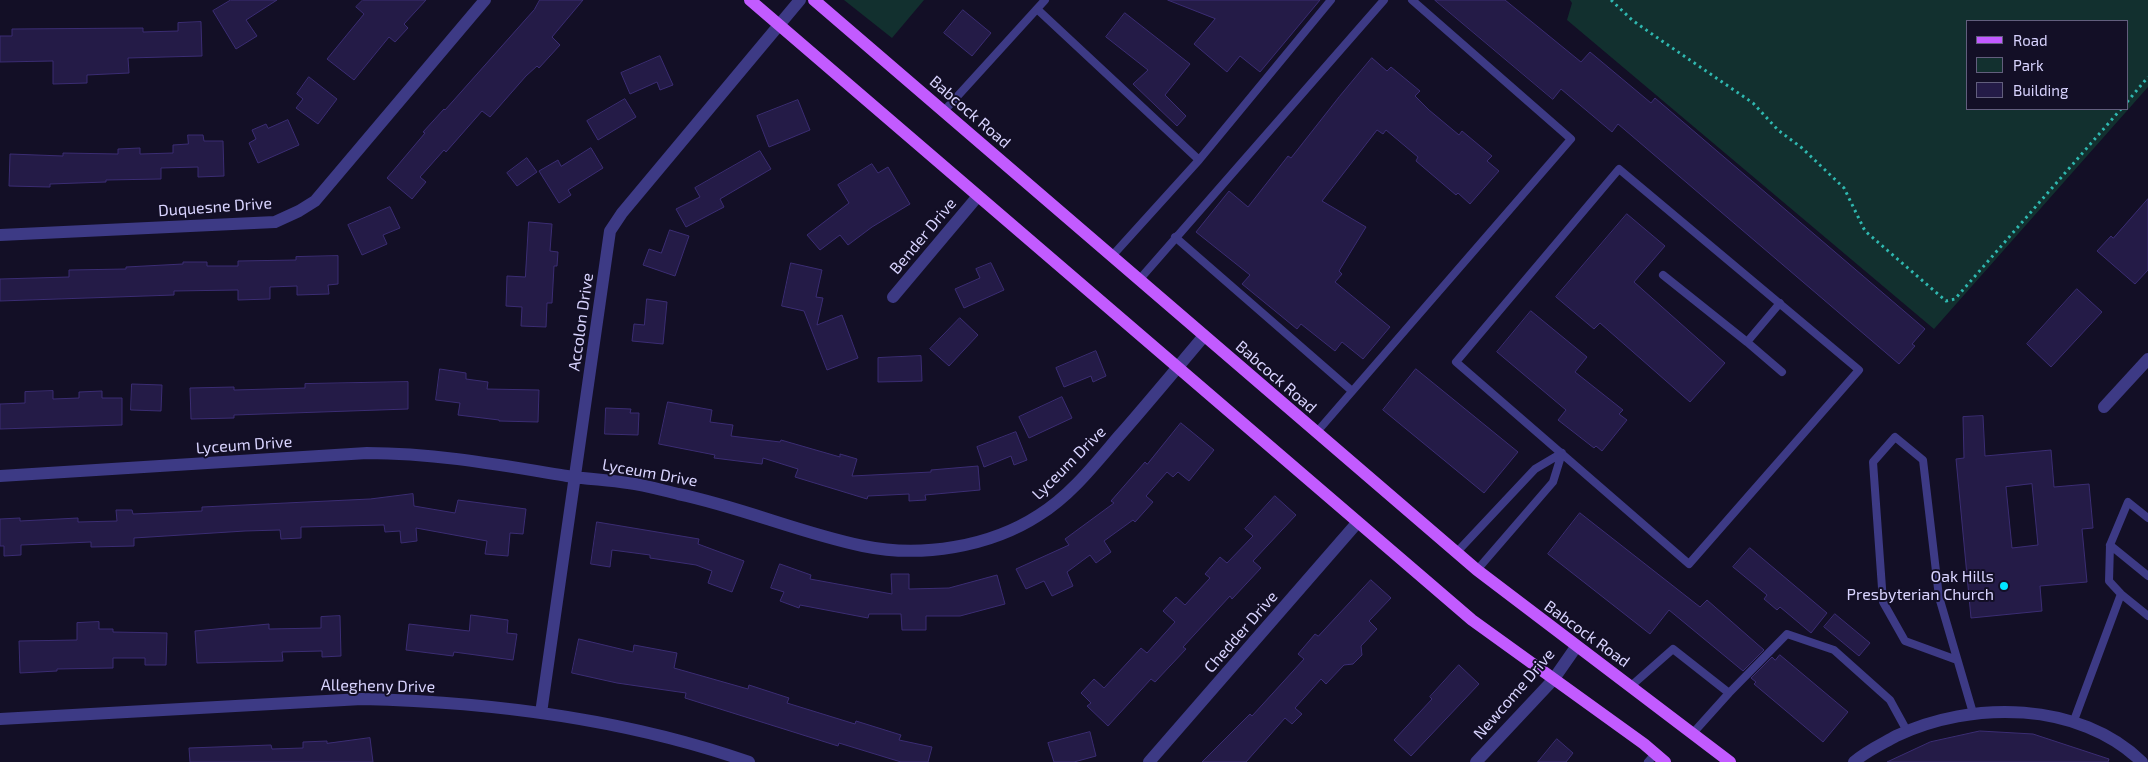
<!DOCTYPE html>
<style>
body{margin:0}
#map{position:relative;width:2148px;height:762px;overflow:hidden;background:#130f26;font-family:"Exo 2",sans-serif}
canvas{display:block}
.legend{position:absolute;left:1966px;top:20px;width:162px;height:90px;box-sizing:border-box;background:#130f26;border:1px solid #625e7d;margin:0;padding:6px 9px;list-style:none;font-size:15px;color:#d9d4ff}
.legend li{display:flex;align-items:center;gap:10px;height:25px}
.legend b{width:25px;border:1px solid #625e7d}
</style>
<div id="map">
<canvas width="2148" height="762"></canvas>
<ul class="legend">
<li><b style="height:6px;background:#c25bff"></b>Road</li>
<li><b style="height:14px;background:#12302f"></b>Park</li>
<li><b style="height:14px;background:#241b47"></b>Building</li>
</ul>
</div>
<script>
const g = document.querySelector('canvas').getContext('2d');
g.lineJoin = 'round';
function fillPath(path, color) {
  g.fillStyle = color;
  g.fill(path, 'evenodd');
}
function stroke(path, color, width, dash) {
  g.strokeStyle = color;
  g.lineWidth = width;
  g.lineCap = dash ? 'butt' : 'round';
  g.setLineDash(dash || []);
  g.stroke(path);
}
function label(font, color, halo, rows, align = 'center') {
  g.font = font + ' "Exo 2",sans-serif';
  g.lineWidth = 4;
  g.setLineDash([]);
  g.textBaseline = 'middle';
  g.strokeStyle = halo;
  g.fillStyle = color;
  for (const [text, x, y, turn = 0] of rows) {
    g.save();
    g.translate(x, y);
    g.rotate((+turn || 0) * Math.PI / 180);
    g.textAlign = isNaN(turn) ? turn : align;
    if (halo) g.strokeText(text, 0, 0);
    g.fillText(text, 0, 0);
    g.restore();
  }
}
const green = new Path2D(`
 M844 0H924L892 38Z
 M1570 0H2148V87L1934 329 1567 20 1572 3ZM1967 21H2127V109H1967Z`);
const building = new Path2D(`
 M231 0H277L246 20 257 36 236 49 213 11Z
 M363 0H426L404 24 408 28 395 42 389 37 354 80 327 59 364 14 356 7Z
 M540 0H583L552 37 560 45 539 68 537 66 526 76 490 117 482 111 446 152 444 150 420 177 426 182 412 199 387 178 425 133 423 132 444 109 445 110 534 10Z
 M1168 0H1320L1260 72 1240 56 1227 72 1194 44 1215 19Z
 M1435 0H1505L1581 62 1590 52 1651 103 1655 98 1925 329 1912 344 1915 346 1899 364 1618 124 1612 132 1561 89 1553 99Z
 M963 10 991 33 972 56 944 33Z
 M1125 13 1190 64 1165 95 1186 116 1177 126 1133 84 1148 70 1106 37Z
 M201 22 202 56 128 58 129 73 87 75V83L53 84V61L0 62V36H12V29L143 28V32L178 31V23Z
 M660 56 673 85 660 90 657 82 630 94 621 73Z
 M1372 58 1387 71 1391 67 1420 91 1415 96 1429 110 1459 135 1462 131 1492 156 1487 161 1499 171 1470 204 1458 193 1456 195 1416 161 1418 157 1386 130 1383 134 1377 130 1322 201 1366 227 1339 271 1342 274 1335 282 1390 327 1363 359 1342 342 1335 351 1301 324 1297 329 1242 284 1250 275 1196 232 1229 191 1248 207 1288 156 1291 158 1339 97Z
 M309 77 337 99 318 124 296 108 303 99 297 94Z
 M625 99 636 117 598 140 587 121Z
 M798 100 810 130 769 147 757 116Z
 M288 120 299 145 258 163 249 143 256 139 252 130 266 124 268 128Z
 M188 135H203L204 141H223L224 176 198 177V167L161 168V179L106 180V182L50 184V187L9 186 10 154 63 156V153L118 154V149L140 148V154L173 153V145L188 144Z
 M591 148 603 168 568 190 571 195 559 203 539 171 558 160 561 166Z
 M760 151 771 169 720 199 724 207 686 227 676 209 700 197 695 188Z
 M527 158 537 172 517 186 507 173Z
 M872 164 878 173 888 167 910 204 872 227 848 245 840 235 820 250 807 235 849 203 838 185Z
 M2148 199V270L2135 284 2097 251 2111 236 2113 238Z
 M390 207 400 228 383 235 387 244 362 255 348 225Z
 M1627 214 1665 246 1634 282 1725 363 1690 402 1600 323 1594 329 1556 297Z
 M529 222 552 224 550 251 558 252 557 266H554L552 303H547L546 327 521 326 522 307 506 306 507 276 525 277Z
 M670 230 689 236 675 276 643 265 649 249 661 253Z
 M338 256V284L328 285 329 294 297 295V286L270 287V299L238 300V290L174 291V295L0 301V279L69 277V270L126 269V267L183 264V262H207V266H238V261L296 260V257Z
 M791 263 822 270 816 297 823 298 817 325 842 315 858 358 827 370 804 311 782 306Z
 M991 263 1004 290 964 308 955 289 980 278 976 269Z
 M2077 289 2102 312 2051 367 2027 344Z
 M647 299 667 302 663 344 632 341 634 324 644 325Z
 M1531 311 1587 357 1575 372 1623 410 1619 414 1627 420 1602 451 1596 446 1594 448 1558 420 1566 410 1497 352Z
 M960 318 978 335 949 366 930 349Z
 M1096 351 1106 376 1093 382 1091 376 1064 387 1056 368Z
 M921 356 922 381 878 382V358Z
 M440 369 466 373V379L488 382 487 389 539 390 538 422 499 421V420L458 415 460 403 436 400Z
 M1416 369 1518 452 1484 493 1383 410Z
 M408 382V409L234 415V418L191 419 190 388 234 387V390L305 388V384Z
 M132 384 162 385 161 411 131 410Z
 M53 391V399L79 398V392L102 391V398H122V425L0 429V404L25 403V392Z
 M1062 397 1072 418 1029 438 1019 417Z
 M668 402 712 410 710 422 733 425 731 436 780 442 781 440 840 457V454L857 459 852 476 931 472V470L978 466 980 490 925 495 926 500 909 501V494L868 496 867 499 795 477 798 469 763 458 762 464 714 458 715 455 659 444Z
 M606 408 631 409 630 413H639L638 435 605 434Z
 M1983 416 1985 456 2051 450 2054 487 2089 484 2093 528 2082 529 2087 582 2040 586 2042 611 1971 618 1956 459 1964 458 1963 417ZM2032 484 2038 545 2012 548 2006 487Z
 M1181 423 1214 450 1189 481 1178 472 1173 477 1167 472 1146 496 1153 502 1135 522 1133 520 1104 541 1111 552 1096 563 1090 555 1067 572 1073 586 1052 596 1044 581 1026 589 1016 569 1069 545 1065 539 1114 503 1111 501 1145 462 1147 464Z
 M1016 432 1027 460 1014 465 1011 456 984 467 977 447Z
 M413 494 414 506 455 513 458 500 526 509 523 534 510 533 508 556 485 554 487 541 416 528 417 541 401 543 400 531 385 532 384 525 301 527V538L281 539 280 530 245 531 134 538V546L91 547V542L21 545V555L4 556V546H0V519L20 518V521L78 518V522L117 521 116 510H132L133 514 202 511V507L370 499Z
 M1275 496 1296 515 1253 561 1261 568 1232 599 1230 596 1183 647 1186 649 1155 682 1151 679 1108 726 1087 706 1091 703 1081 693 1094 679 1104 688 1141 648 1147 653 1175 622 1163 611 1176 597 1185 605 1210 578 1205 574 1220 557 1227 563 1253 536 1245 529Z
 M1580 513 1700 607 1707 600 1764 650 1743 671 1669 610 1650 634 1548 554Z
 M597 522 699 539 698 544 744 561 732 592 708 583 712 571 696 565 650 558V555L612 550 610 567 591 564Z
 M1750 548 1827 613 1811 633 1780 607 1777 610 1764 599 1767 595 1733 567Z
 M780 564 811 575 810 579 892 594 891 574H909V589L949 588 997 575 1005 604 960 616H926V630H902L901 614H869L868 618 800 605 799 608 780 601 784 592 771 588Z
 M1371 580 1391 598 1369 621 1377 629 1361 646 1362 655 1353 664 1344 665 1326 684 1321 679 1295 708 1302 714 1292 724 1285 718 1246 762H1202L1250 714 1252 716 1304 659 1298 654 1315 634 1318 636Z
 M1835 614 1870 643 1859 656 1824 627Z
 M471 615 508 620 507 633 517 634 513 660 454 652 453 656 406 650 409 624 469 631Z
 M340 616 341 656 322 657V651L282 652 283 661 197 663 195 631 269 624V629L321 628V617Z
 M99 622V629H113V632L167 633 166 665H145V658H113V668L57 669V671L20 673 19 641 77 640V623Z
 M579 639 633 652 634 645 677 653 674 668 748 689 749 685 789 698 787 703 855 724 856 721 901 735 899 740 932 747 928 762H901L839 743 838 746 685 698 686 693 617 683 572 673Z
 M1780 655 1848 712 1823 742 1754 684 1756 682 1751 678 1772 657 1775 660Z
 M1459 665 1479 684 1411 756 1394 740 1432 699 1430 697Z
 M1980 731 2033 734 2109 759 2108 762H1887L1930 742Z
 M1090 732 1096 756 1074 762H1054L1048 743Z
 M370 738 373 762H190L189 748 271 745 272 749 303 748V742L327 741V743Z
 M1557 739 1573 753 1566 762H1538Z`);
const path = new Path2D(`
 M1611 0 1632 20 1662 41 1753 103 1778 130 1802 148 1844 188 1865 231 1946 301 1955 299 2121 109
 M2127 102 2148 77`);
const lane = new Path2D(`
 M1037 9 1199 160
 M944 111 1045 0
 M1619 169 1859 370 1689 564 1456 362Z
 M1175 237 1352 391
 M1112 256 1199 160 1331 0
 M1663 275 1747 342 1780 303
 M1139 280 1384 0
 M1747 342 1782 372
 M1316 433 1571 139 1412 0
 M2110 545 2148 576
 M1456 553 1535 469 1562 453
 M1477 570 1553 482 1562 453
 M2121 594 2109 581 2110 545 2128 502 2148 518
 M1957 660 1905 641 1883 602 1873 462 1895 437 1923 460 1939 597 1973 713
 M1631 686 1673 649 1729 693 1693 733
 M1729 693 1787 634 1834 650 1890 700 1907 731
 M2073 723 2121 594 2148 616
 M1648 762 1655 754`);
const street = new Path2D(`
 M0 235 275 222 299 211 315 201 485 0
 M893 297 978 196
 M2104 407 2148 359
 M0 476 367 453C435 453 500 465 567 476 587 479 607 480 628 483 645 485 661 490 678 494 741 507 800 533 863 546 921 558 990 547 1039 515 1071 495 1095 464 1119 436 1148 403 1176 369 1204 336
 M541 713 610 231 622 213 800 0
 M0 719 362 699C492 702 626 719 749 762
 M1149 762 1357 523
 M1476 762 1553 680 1576 647
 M1854 762C1866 751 1882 744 1896 736 1972 700 2079 701 2142 762`);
const primary = new Path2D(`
 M750 0 1472 620 1644 744 1665 762
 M814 0 1477 570 1730 762`);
const markers = [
 [2004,586,5,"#00e5ff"]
];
const streetNames = [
 ["Babcock Road",970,112,41],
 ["Duquesne Drive",215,207,-4],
 ["Bender Drive",923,236,-50],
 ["Accolon Drive",581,322,-82],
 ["Babcock Road",1276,377,41],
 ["Lyceum Drive",244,445,-4],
 ["Lyceum Drive",1069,463,-45],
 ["Lyceum Drive",650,473,10],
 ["Chedder Drive",1241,632,-49],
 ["Babcock Road",1587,634,36],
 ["Allegheny Drive",378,686,1],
 ["Newcome Drive",1514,694,-49]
];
const poiNames = [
 ["Oak Hills",1994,577],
 ["Presbyterian Church",1994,595]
];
fillPath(green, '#12302f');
fillPath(building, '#241b47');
stroke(building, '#3b2d73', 1);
stroke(path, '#2fb8b0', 3, [2.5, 4]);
stroke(lane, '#3d3a85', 8);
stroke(street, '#3d3a85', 12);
stroke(primary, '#c25bff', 12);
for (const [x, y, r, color] of markers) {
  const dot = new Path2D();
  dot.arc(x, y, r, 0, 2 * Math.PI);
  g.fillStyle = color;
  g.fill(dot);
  stroke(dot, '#130f26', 2);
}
label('16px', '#d9d4ff', '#130f26', streetNames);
label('16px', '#d9d4ff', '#130f26', poiNames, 'right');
</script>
